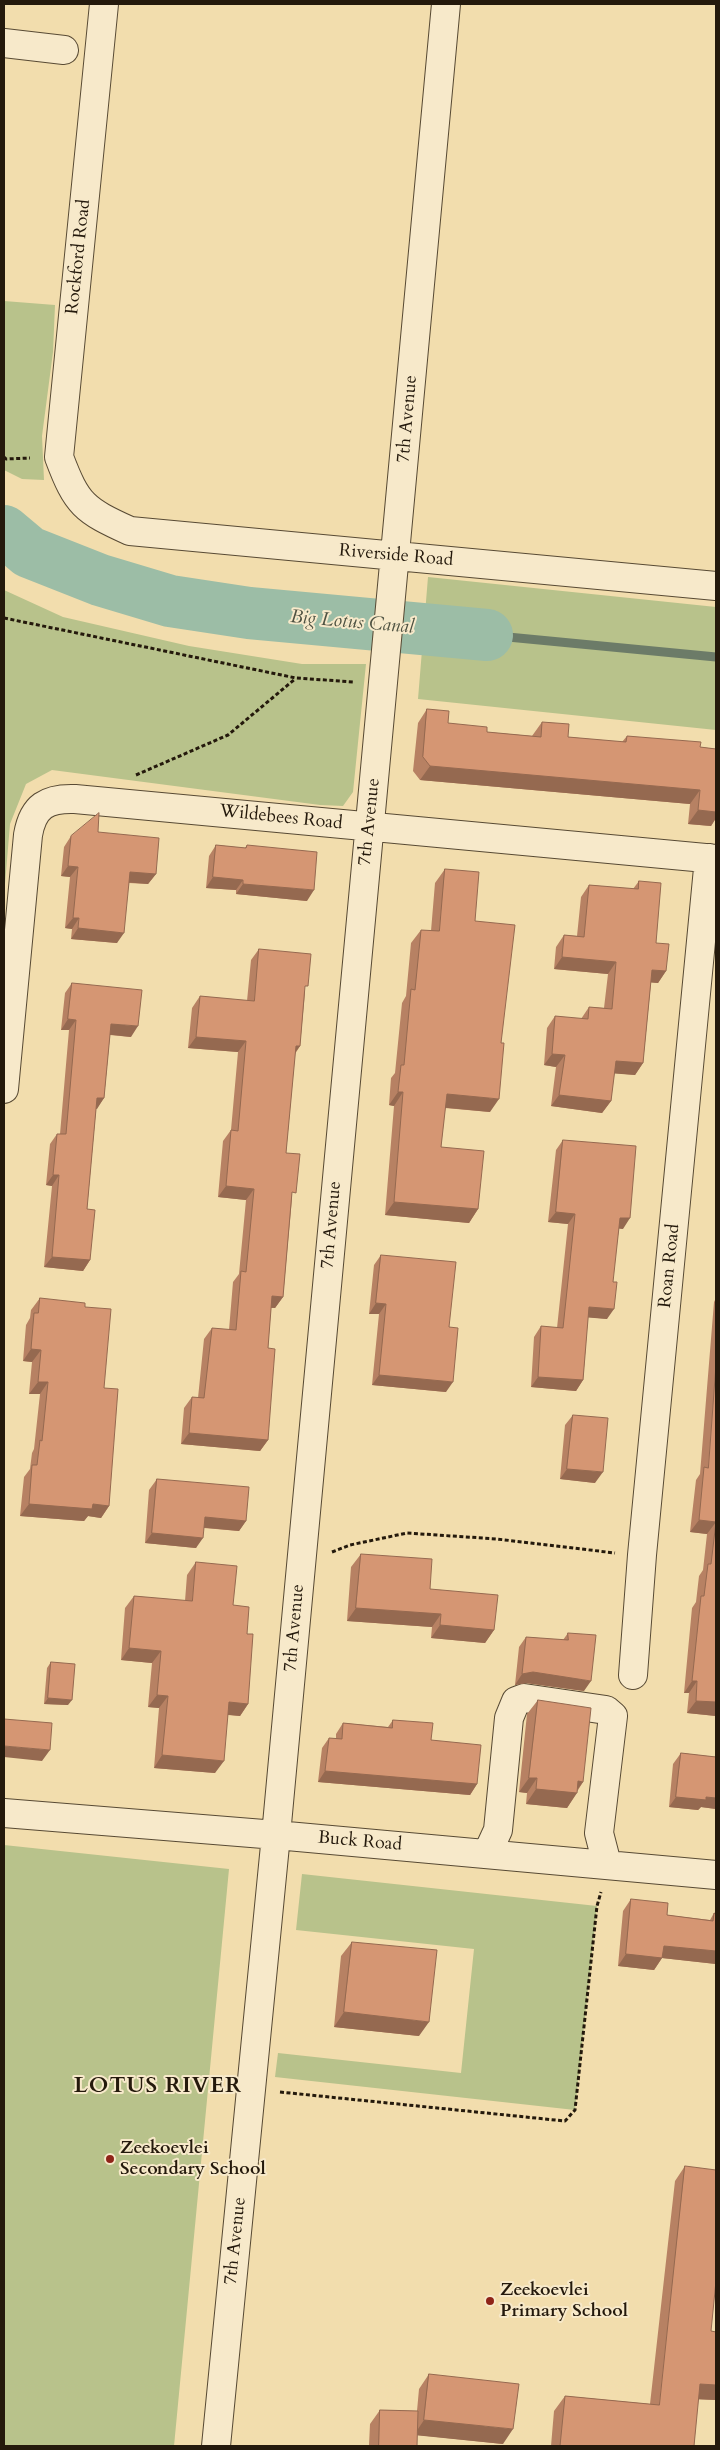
<!DOCTYPE html>
<style>
body{margin:0}
#map{position:relative;width:720px;height:2450px;overflow:hidden;background:#f2ddad;font-family:Cardo,serif}
canvas{display:block}
.frame{position:absolute;inset:0;border:5px solid #24190c;pointer-events:none}
</style>
<div id="map">
<canvas width="720" height="2450"></canvas>
<div class="frame"></div>
</div>
<script>
const g = document.querySelector('canvas').getContext('2d');
g.lineJoin = 'round';
function fillPath(path, color) {
  g.fillStyle = color;
  g.fill(path, 'evenodd');
}
function stroke(path, color, width, dash) {
  g.strokeStyle = color;
  g.lineWidth = width;
  g.lineCap = dash ? 'butt' : 'round';
  g.setLineDash(dash || []);
  g.stroke(path);
}
function label(font, color, halo, rows, align = 'center') {
  g.font = font + ' Cardo,serif';
  g.lineWidth = 4;
  g.setLineDash([]);
  g.textBaseline = 'middle';
  g.strokeStyle = halo;
  g.fillStyle = color;
  for (const [text, x, y, turn = 0] of rows) {
    g.save();
    g.translate(x, y);
    g.rotate((+turn || 0) * Math.PI / 180);
    g.textAlign = isNaN(turn) ? turn : align;
    if (halo) g.strokeText(text, 0, 0);
    g.fillText(text, 0, 0);
    g.restore();
  }
}
const green = new Path2D(`
 M4 301 55 305 53 352 42 436 44 480 22 479 4 470Z
 M428 577 716 607V730L418 699Z
 M4 590 63 617 189 646 302 664H366L353 792 343 806 320 805 52 770 26 784 10 824 4 896Z
 M4 1845 229 1869 174 2446H4Z
 M302 1874 597 1906 575 2110 275 2077 278 2053 461 2073 474 1949 296 1930Z`);
const stream = new Path2D(`
 M487 635 716 657`);
const river = new Path2D(`
 M4 531 29 552 100 580 170 601 249 613 487 635`);
const path = new Path2D(`
 M4 457 6 459 30 458
 M4 618 296 678 354 682
 M136 775 228 735 295 679
 M332 1552 350 1545 407 1533 497 1539 615 1553
 M280 2092 565 2121 575 2110 597 1906 601 1892`);
const minor = new Path2D(`
 M104 4 59 457C77 505 84 510 130 531L716 586
 M4 43 64 50
 M4 1089 28 835C33 806 47 798 75 799L716 859
 M633 1675 642 1555 709 858
 M4 1813 276 1835 716 1875
 M487 1854 498 1830 509 1718 516 1701 524 1698 606 1710 613 1716 599 1833 607 1864
 M216 2446 276 1835 446 4`);
const wall = new Path2D(`
 M427 709 448 723 487 732 532 736 542 722 568 737 622 742 627 736 700 747 716 749V818L711 826 688 824 690 804 420 780 413 771 418 723Z
 M98 832 156 874 148 884 129 883 117 943 71 939 72 929 65 928 70 877 61 876 64 847 71 836Z
 M216 845 245 848 247 845 307 901 236 894V890L206 888 209 856Z
 M445 869 475 921 490 1112 445 1108 441 1147 478 1209 469 1223 385 1215 394 1106 389 1105 391 1078 395 1073 402 1003 406 996 411 943 421 930 431 931 435 883Z
 M639 881 656 943 666 971 658 983 651 982 643 1063 635 1075 614 1073 611 1101 602 1113 551 1106 556 1067 544 1065 547 1028 555 1016 581 1019 589 1007 604 1008 608 974 554 969 556 947 564 935 577 936 581 897 589 885 633 889Z
 M259 949 305 992 300 1046 295 1054 286 1153 292 1198 283 1297 275 1308H271L268 1348V1440L260 1451 181 1444 184 1408 192 1397 198 1398 204 1339 212 1328 229 1330 233 1282 239 1274 246 1200 218 1197 223 1141 231 1130 238 1052 188 1048 192 1008 200 996 247 1001 251 960Z
 M72 983 131 1037 110 1035 104 1098 96 1109 87 1209 90 1260 83 1271 44 1267 52 1186 46 1185 50 1144 57 1134H60L69 1030H61L65 993Z
 M563 1140 623 1229 619 1228 607 1319 588 1317 583 1380 576 1391 531 1387 534 1337 541 1326 557 1328 568 1224 548 1222 556 1150Z
 M381 1255 449 1327 446 1392 372 1385 379 1314H369L374 1265Z
 M40 1298 85 1307 104 1388 109 1506 101 1518 88 1516 84 1521 20 1516 24 1477 30 1469 32 1453 34 1449 40 1394H29L32 1362 23 1361 26 1325 30 1318 31 1310Z
 M716 1298V1716L687 1713 689 1693H684L692 1608 696 1602 699 1576 703 1570 707 1534 690 1532 696 1480 700 1474 714 1302Z
 M573 1415 595 1483 560 1479 565 1425Z
 M157 1479 246 1521 239 1531 204 1528 196 1548 145 1543 149 1490Z
 M361 1554 430 1589 494 1630 485 1643 431 1638 432 1627 347 1621 351 1567Z
 M196 1562 233 1605 247 1634 248 1704 240 1716 228 1715 215 1773 154 1768 159 1708 148 1707 152 1663 121 1660 125 1608 134 1596 185 1601 187 1575Z
 M568 1633 584 1691 526 1683 515 1685 519 1647 526 1637 563 1640Z
 M51 1662 68 1705 44 1704 47 1668Z
 M538 1700 583 1782 567 1808 526 1804 527 1793 519 1792 527 1714Z
 M393 1720 431 1740 477 1784 470 1795 318 1782 322 1748 329 1738 336 1739V1734L343 1723 388 1727Z
 M681 1753 716 1757V1809L701 1807 698 1810 669 1807 673 1764Z
 M631 1899 667 1915 710 1920 714 1913 716 1914V1964L662 1958 654 1970 618 1966 623 1911Z
 M352 1942 419 2036 334 2027 341 1956Z
 M685 2166 711 2331 716 2332V2400L698 2399 694 2446H551L554 2411 565 2396 650 2404 675 2181Z
 M429 2374 503 2444 417 2435V2446H369L370 2424 380 2410 417 2411 419 2389Z`);
const shadedWall = new Path2D(`
 M430 766 700 790 690 804 420 780Z
 M698 810 716 812V818L711 826 688 824Z
 M68 866 78 867 70 877 61 876Z
 M130 872 156 874 148 884 123 882Z
 M213 877 243 880 236 890 206 888Z
 M243 884 314 890 307 901 236 894Z
 M73 918H79L72 929 65 928Z
 M78 928 124 933 117 943 71 939Z
 M562 957 616 962 608 974 554 969Z
 M652 970 666 971 658 983 643 982Z
 M68 1019 76 1020 69 1030H61Z
 M111 1024 138 1026 131 1037 104 1034Z
 M196 1037 246 1041 238 1052 188 1048Z
 M296 1046H300L292 1057Z
 M552 1054 565 1055 556 1067 544 1065Z
 M616 1061 643 1063 635 1075 608 1073Z
 M398 1092H403L394 1106 389 1105Z
 M447 1094 499 1099 490 1112 438 1107Z
 M559 1095 611 1101 602 1113 551 1106Z
 M97 1098H104L97 1109 90 1108Z
 M53 1175H59L52 1186 46 1185Z
 M226 1186 254 1189 246 1200 218 1197Z
 M394 1202 478 1209 469 1223 385 1215Z
 M556 1212 575 1214 568 1224 548 1222Z
 M620 1218H630L623 1229 613 1228Z
 M52 1257 90 1260 83 1271 44 1267Z
 M272 1296 283 1297 275 1308 264 1307Z
 M376 1303 386 1304 379 1314H369Z
 M589 1307 614 1309 607 1319 582 1317Z
 M31 1349 41 1350 32 1362 23 1361Z
 M379 1375 453 1382 446 1392 372 1385Z
 M538 1377 583 1380 576 1391 531 1387Z
 M38 1382H48L40 1394H29Z
 M189 1433 268 1440 260 1451 181 1444Z
 M567 1469 603 1472 595 1483 560 1479Z
 M29 1504H93L109 1506 101 1518 88 1516 84 1521 20 1516Z
 M205 1517 246 1521 239 1531 197 1527Z
 M699 1520 716 1522 707 1534 690 1532Z
 M152 1533 203 1538 196 1548 145 1543Z
 M356 1608 441 1614 432 1627 347 1621Z
 M440 1625 494 1630 485 1643 431 1638Z
 M129 1648 161 1651 152 1663 121 1660Z
 M533 1672 591 1681 584 1691 526 1683 515 1685 522 1674Z
 M692 1681H697L689 1693H684Z
 M157 1695 168 1696 159 1708 148 1707Z
 M48 1698 72 1700 68 1705 44 1704Z
 M696 1701 716 1702V1716L687 1713Z
 M229 1702 248 1704 240 1716 221 1714Z
 M4 1746 50 1750 42 1761 4 1757Z
 M162 1755 224 1761 215 1773 154 1768Z
 M325 1771 477 1784 470 1795 318 1782Z
 M529 1778H537L527 1793 519 1792Z
 M578 1781 583 1782 575 1793H577L567 1808 526 1804 536 1789Z
 M676 1797H706L716 1798V1809L701 1807 698 1810 669 1807Z
 M664 1946 716 1951V1964L662 1958 654 1970 618 1966 626 1954Z
 M344 2012 429 2022 419 2036 334 2027Z
 M700 2384 716 2385V2400L690 2399Z
 M424 2420 513 2429 503 2444 414 2435Z`);
const building = new Path2D(`
 M427 709 449 711 448 723 487 727V732L541 737 542 722 569 724 568 737 626 742 627 736 701 742 700 747 716 749V812L698 810 700 790 430 766 423 757Z
 M99 813 98 832 159 838 156 874 130 872 124 933 78 928 79 918H73L78 867 68 866 71 836Z
 M216 845 246 848 247 845 317 852 314 890 243 884V880L213 877Z
 M445 869 479 872 475 921 515 925 501 1043H504L499 1099 447 1094 441 1147 484 1151 478 1209 394 1202 403 1092H398L401 1065H404L411 989 415 990 421 930 439 931Z
 M639 881 661 883 656 943 669 944 666 971 652 970 643 1063 616 1061 611 1101 559 1095 565 1055 552 1054 555 1016 588 1019 589 1007 612 1009 616 962 562 957 564 935 584 937 589 885 638 889Z
 M259 949 311 954 308 986H305L300 1046H296L286 1153 300 1154 296 1193 292 1192 283 1297 272 1296 268 1348 275 1349 268 1440 189 1433 192 1397 204 1398 212 1328 236 1330 241 1271 246 1272 254 1189 226 1186 231 1130 238 1131 246 1041 196 1037 200 996 254 1001Z
 M72 983 142 990 138 1026 111 1024 104 1098H97L87 1209 95 1210 90 1260 52 1257 59 1175H53L57 1134H66L76 1020 68 1019Z
 M563 1140 636 1146 630 1218H620L613 1282H617L614 1309 589 1307 583 1380 538 1377 541 1326 563 1328 575 1214 556 1212Z
 M381 1255 456 1262 449 1327 458 1328 453 1382 379 1375 386 1304 376 1303Z
 M40 1298 85 1303V1307L111 1309 104 1388 118 1389 109 1506 93 1504 92 1509 29 1504 32 1465H37L40 1440 42 1441 48 1382H38L41 1350 31 1349 34 1313H38Z
 M716 1365V1702L696 1701 697 1681H692L701 1596H704L708 1564H711L716 1522 699 1520 704 1467 708 1468Z
 M573 1415 608 1418 603 1472 567 1469Z
 M157 1479 249 1487 246 1521 205 1517 203 1538 152 1533Z
 M361 1554 432 1559 430 1589 498 1595 494 1630 440 1625 441 1614 356 1608Z
 M196 1562 237 1566 233 1605 249 1607 247 1634H253L248 1704 229 1702 224 1761 162 1755 168 1696 157 1695 161 1651 129 1648 134 1596 192 1601Z
 M568 1633 596 1635 591 1681 533 1672 522 1674 526 1637 568 1640Z
 M51 1662 75 1664 72 1700 48 1698Z
 M538 1700 591 1708 583 1782 578 1781 577 1793 536 1789 537 1778H529Z
 M4 1719 52 1723 50 1750 4 1746Z
 M393 1720 433 1723 431 1740 481 1745 477 1784 325 1771 329 1738 342 1739 343 1723 392 1728Z
 M681 1753 716 1757V1798L706 1797V1800L676 1797Z
 M631 1899 668 1903 667 1915 713 1921 714 1913 716 1914V1951L664 1946 662 1958 626 1954Z
 M352 1942 437 1950 429 2022 344 2012Z
 M685 2166 716 2170V2281L711 2331 716 2332V2385L700 2384 694 2446H560L565 2396 659 2405Z
 M429 2374 519 2384 513 2429 424 2420Z
 M380 2410 418 2411 417 2446H379Z`);
const markers = [
 [110,2159,5,"#8f2418"],
 [490,2301,5,"#8f2418"]
];
const streetNames = [
 ["Rockford Road",79,257,-84],
 ["7th Avenue",408,419,-85],
 ["Riverside Road",396,556,5],
 ["Wildebees Road",281,818,6],
 ["7th Avenue",370,822,-84],
 ["7th Avenue",332,1225,-85],
 ["Roan Road",670,1266,-84],
 ["7th Avenue",295,1628,-85],
 ["Buck Road",360,1842,5],
 ["7th Avenue",236,2241,-84]
];
const poiNames = [
 ["Zeekoevlei",120,2149],
 ["Secondary School",120,2170],
 ["Zeekoevlei",500,2291],
 ["Primary School",500,2312]
];
const waterNames = [
 ["Big Lotus Canal",352,623,5]
];
const districtNames = [
 ["LOTUS RIVER",158,2087]
];
fillPath(green, '#b8c28b');
stroke(stream, '#6c7b68', 9);
stroke(river, '#9cbda6', 52);
stroke(minor, '#584a34', 30);
stroke(path, '#24190c', 3, [4, 2.5]);
stroke(minor, '#f7e9ca', 28);
fillPath(wall, '#b78163');
fillPath(shadedWall, '#956950');
fillPath(building, '#d59673');
stroke(building, '#956950', 1);
for (const [x, y, r, color] of markers) {
  const dot = new Path2D();
  dot.arc(x, y, r, 0, 2 * Math.PI);
  g.fillStyle = color;
  g.fill(dot);
  stroke(dot, '#f7e9ca', 2);
}
label('18px', '#24190c', '#f7e9ca', streetNames);
label('bold 18px', '#24190c', '#f7e9ca', poiNames, 'left');
label('italic 19px', '#4e5242', '#f7e9ca', waterNames);
g.letterSpacing = '1px';
label('bold 22px', '#24190c', '#f7e9ca', districtNames);
g.letterSpacing = '0px';
</script>
